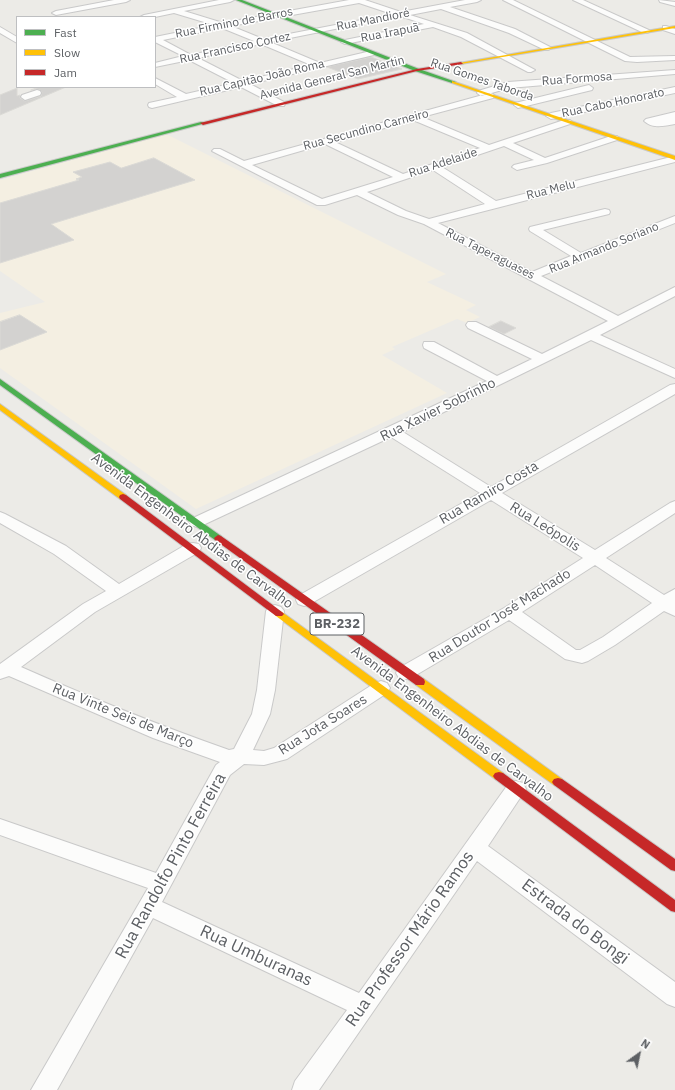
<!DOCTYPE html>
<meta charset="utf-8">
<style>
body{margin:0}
#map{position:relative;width:675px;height:1090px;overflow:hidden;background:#ecebe7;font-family:"IBM Plex Sans",sans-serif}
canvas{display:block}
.legend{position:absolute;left:16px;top:16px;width:140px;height:72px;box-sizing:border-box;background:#fff;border:1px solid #bebfc1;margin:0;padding:5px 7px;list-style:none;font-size:12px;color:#5d6064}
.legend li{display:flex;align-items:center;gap:8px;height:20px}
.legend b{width:20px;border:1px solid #bebfc1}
.north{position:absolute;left:619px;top:1034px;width:40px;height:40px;-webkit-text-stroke:3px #fff;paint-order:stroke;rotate:33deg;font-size:11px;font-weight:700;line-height:16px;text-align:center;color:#5d6064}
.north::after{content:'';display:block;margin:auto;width:14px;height:18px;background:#5d6064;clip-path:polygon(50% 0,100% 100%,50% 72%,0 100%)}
</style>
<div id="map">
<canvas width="675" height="1090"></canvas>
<ul class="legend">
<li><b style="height:5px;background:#4caf50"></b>Fast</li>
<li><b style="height:5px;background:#ffc107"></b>Slow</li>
<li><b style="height:5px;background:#c62828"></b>Jam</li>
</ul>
<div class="north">N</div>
</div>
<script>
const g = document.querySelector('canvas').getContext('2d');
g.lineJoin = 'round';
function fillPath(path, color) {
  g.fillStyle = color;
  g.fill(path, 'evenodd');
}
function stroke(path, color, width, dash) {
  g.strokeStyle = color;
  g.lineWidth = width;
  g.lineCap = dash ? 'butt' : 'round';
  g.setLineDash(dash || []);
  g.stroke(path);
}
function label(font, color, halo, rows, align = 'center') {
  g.font = font + ' "IBM Plex Sans",sans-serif';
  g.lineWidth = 3;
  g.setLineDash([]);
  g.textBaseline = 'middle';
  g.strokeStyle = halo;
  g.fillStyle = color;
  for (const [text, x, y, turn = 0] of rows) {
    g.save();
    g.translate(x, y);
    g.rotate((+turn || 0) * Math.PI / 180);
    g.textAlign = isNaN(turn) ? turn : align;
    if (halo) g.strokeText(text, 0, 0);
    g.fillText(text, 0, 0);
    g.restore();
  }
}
const commercial = new Path2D(`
 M166 134 446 274 427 282 476 305 466 310 480 317 467 323 457 319 392 347 395 349 382 355 447 393 196 509 0 368V313L45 302 0 271V180Z`);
const building = new Path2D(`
 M371 57 402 69 358 79 327 67Z
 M39 87H66L0 115V95L17 88V96L20 95V98L25 101 41 96 42 92 40 90 37 89 31 90Z
 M154 158 195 180 51 224 74 240 0 263V203L79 180 76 179 82 177 73 172 110 162 121 168Z
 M20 315 47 332 0 350V322Z
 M501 321 516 328 504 334 489 327Z`);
const street = new Path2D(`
 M114 0H130L126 2 56 15 52 13 56 11Z
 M219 0H234L230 2 184 11 223 23 349 0H365L401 12 465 0H481L477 2 450 7 515 29 552 48 548 50H545L509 33 441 9 410 15 467 33 535 70 531 72H528L461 37 433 27 345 44 341 42 345 40 424 24 400 16 270 42 320 63 371 51 375 53 374 55 250 84 284 102 285 104 284 106H278L241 87 152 108 149 107 148 105 149 103 177 97 155 84V78L186 94 234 83 189 60 155 67V63L183 56 155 42V37L214 25 174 13 155 17H140L144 15ZM359 3 392 14 263 39 231 26ZM222 28 254 41 191 55 163 40ZM261 44 311 65 243 81 198 58Z
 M503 0H513L630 57 675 56V60L637 62 625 61Z
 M573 0H583L651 31 647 33H644Z
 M659 0 675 2V6L660 2Z
 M663 26H666L675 29V34L663 30Z
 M0 27 17 37V43L0 33Z
 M675 70V74L509 88 481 96 477 93 478 91 508 82Z
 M589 85 593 88 592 90 518 108 514 105 515 103Z
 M675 87V93L551 119 546 116 551 113Z
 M37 90 40 91 41 93 40 95 25 100 21 97 22 95Z
 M490 93 493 94 494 96 493 98 422 117 489 145 564 120H570L572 122 570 124 513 143 545 158 611 136H617L619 138 617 140 547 163 517 170 512 167 514 165 534 160 504 146 442 167 496 201 675 156V162L438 223 532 272 571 256 530 231 529 229 530 227 605 209 609 210 610 212 609 214 543 230 581 253 675 216V223L541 276 618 316 675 287V296L600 335 675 369V378L591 340 403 432 491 487 670 385 675 384V394L502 493 595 550 670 503 675 501V513L606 558 664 595 675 589V616L664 611 615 645 588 661 582 663 565 659 509 620 411 678 405 679 399 678 396 673 399 668 504 608 583 558 491 500 310 604 304 606 298 604 296 600 298 596 480 493 391 437 203 525 197 527 191 525 189 522 191 519 487 381 424 348 423 345 424 342H434L497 376 532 359 468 328 466 325 468 322H476L542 354 608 321 424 224 398 215 357 195 325 205H317L212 151 214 149H220L244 161ZM413 120 480 148 403 174 335 142ZM325 144 393 177 322 199 252 165ZM433 170 485 204 429 219 406 211 367 192ZM595 565 652 603 603 637 580 650H576L522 612Z
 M675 112V118L665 120 675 118V124C664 126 653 129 644 121L646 119Z
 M0 512 5 514 66 546 119 584 187 544 193 543 199 544 201 548 199 552 95 612 21 667C89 697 158 725 229 750L234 749 252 714 257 690 266 611 269 607 275 605 281 607 284 611 275 690 270 714 253 750 264 751 274 748 375 683 381 681 387 683 390 688 387 693 287 759 264 765 244 764 230 775 162 902 359 993 509 783 516 781 523 783 526 789 488 846 675 982V1007L667 1004 477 861 319 1090H292L295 1081 347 1010 153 918 57 1090H31L148 888 0 835V819L156 873 216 765 220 762 153 738 9 676 0 679V664L83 604 106 591 54 554 0 523Z`);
const fast = new Path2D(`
 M236 0H242L419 69 456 82 452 83 415 71Z
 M201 122 206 123 0 178V174Z
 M0 379 221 536 222 538 221 540H215L0 385Z`);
const slow = new Path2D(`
 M675 26V28L461 64 459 63Z
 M452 81 675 156V160L452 83Z
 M0 404 126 495 127 497 126 499H120L0 410Z
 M279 611 282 612 503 773 505 776 503 779 499 780 495 779 276 616 274 614 276 612Z
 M420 678 424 679 562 779 564 782 562 785 558 786 554 785 416 685 415 682 416 679Z`);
const jam = new Path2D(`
 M461 62 463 64 417 71 203 125 200 123 417 69Z
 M123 494 126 495 282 612 284 614 282 616H276L120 499 119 497 120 495Z
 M218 535 221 536 424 679 425 682 424 685H416L215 540 214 538Z
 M499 772 503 773 675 900V912L671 911 495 779 493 776 495 773Z
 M558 778 562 779 675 859V871L671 870 554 785 552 782 554 779Z`);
const farStreetnames = [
 ["Rua Mandioré",373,20,-11],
 ["Rua Firmino de Barros",234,23,-11],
 ["Rua Irapuã",390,33,-11],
 ["Rua Francisco Cortez",235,48,-12],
 ["Rua Capitão João Roma",262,78,-13],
 ["Avenida General San Martin",332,78,-14],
 ["Rua Formosa",577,79,-4],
 ["Rua Gomes Taborda",482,80,19],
 ["Rua Cabo Honorato",613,103,-12],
 ["Rua Secundino Carneiro",366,130,-15],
 ["Rua Adelaide",443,163,-18],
 ["Rua Melu",551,190,-14],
 ["Rua Armando Soriano",604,248,-22],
 ["Rua Taperaguases",490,254,27]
];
const shields = [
 [337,624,54]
];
const shieldNames = [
 ["BR-232",337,624]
];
const streetNames = [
 ["Rua Xavier Sobrinho",438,410,-26],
 ["Rua Ramiro Costa",489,493,-30],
 ["Rua Leópolis",545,527,32],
 ["Avenida Engenheiro Abdias de Carvalho",192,531,37],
 ["Rua Doutor José Machado",500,616,-32],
 ["Rua Vinte Seis de Março",123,716,22],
 ["Avenida Engenheiro Abdias de Carvalho",452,724,37],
 ["Rua Jota Soares",323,725,-32]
];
const nearStreetnames = [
 ["Rua Randolfo Pinto Ferreira",171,866,-61],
 ["Estrada do Bongi",575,922,37],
 ["Rua Professor Mário Ramos",410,939,-55],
 ["Rua Umburanas",256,956,25]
];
fillPath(commercial, '#f4efe2');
fillPath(building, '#d3d2d0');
stroke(building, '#dbdad6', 1);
stroke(street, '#c9c9c9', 2);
stroke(fast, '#c9c9c8', 2);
stroke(slow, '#c9c9c8', 2);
stroke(jam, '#c9c9c8', 2);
fillPath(street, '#fcfcfb');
fillPath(fast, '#4caf50');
fillPath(slow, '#ffc107');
fillPath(jam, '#c62828');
label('12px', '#5d6064', '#fff', farStreetnames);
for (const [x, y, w] of shields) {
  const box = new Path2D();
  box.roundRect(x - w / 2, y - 11, w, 22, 3);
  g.fillStyle = '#fff';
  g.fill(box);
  stroke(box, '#5d6064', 1);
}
label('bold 13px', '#5d6064', null, shieldNames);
label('14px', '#5d6064', '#fff', streetNames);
label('17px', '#5d6064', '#fff', nearStreetnames);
</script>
